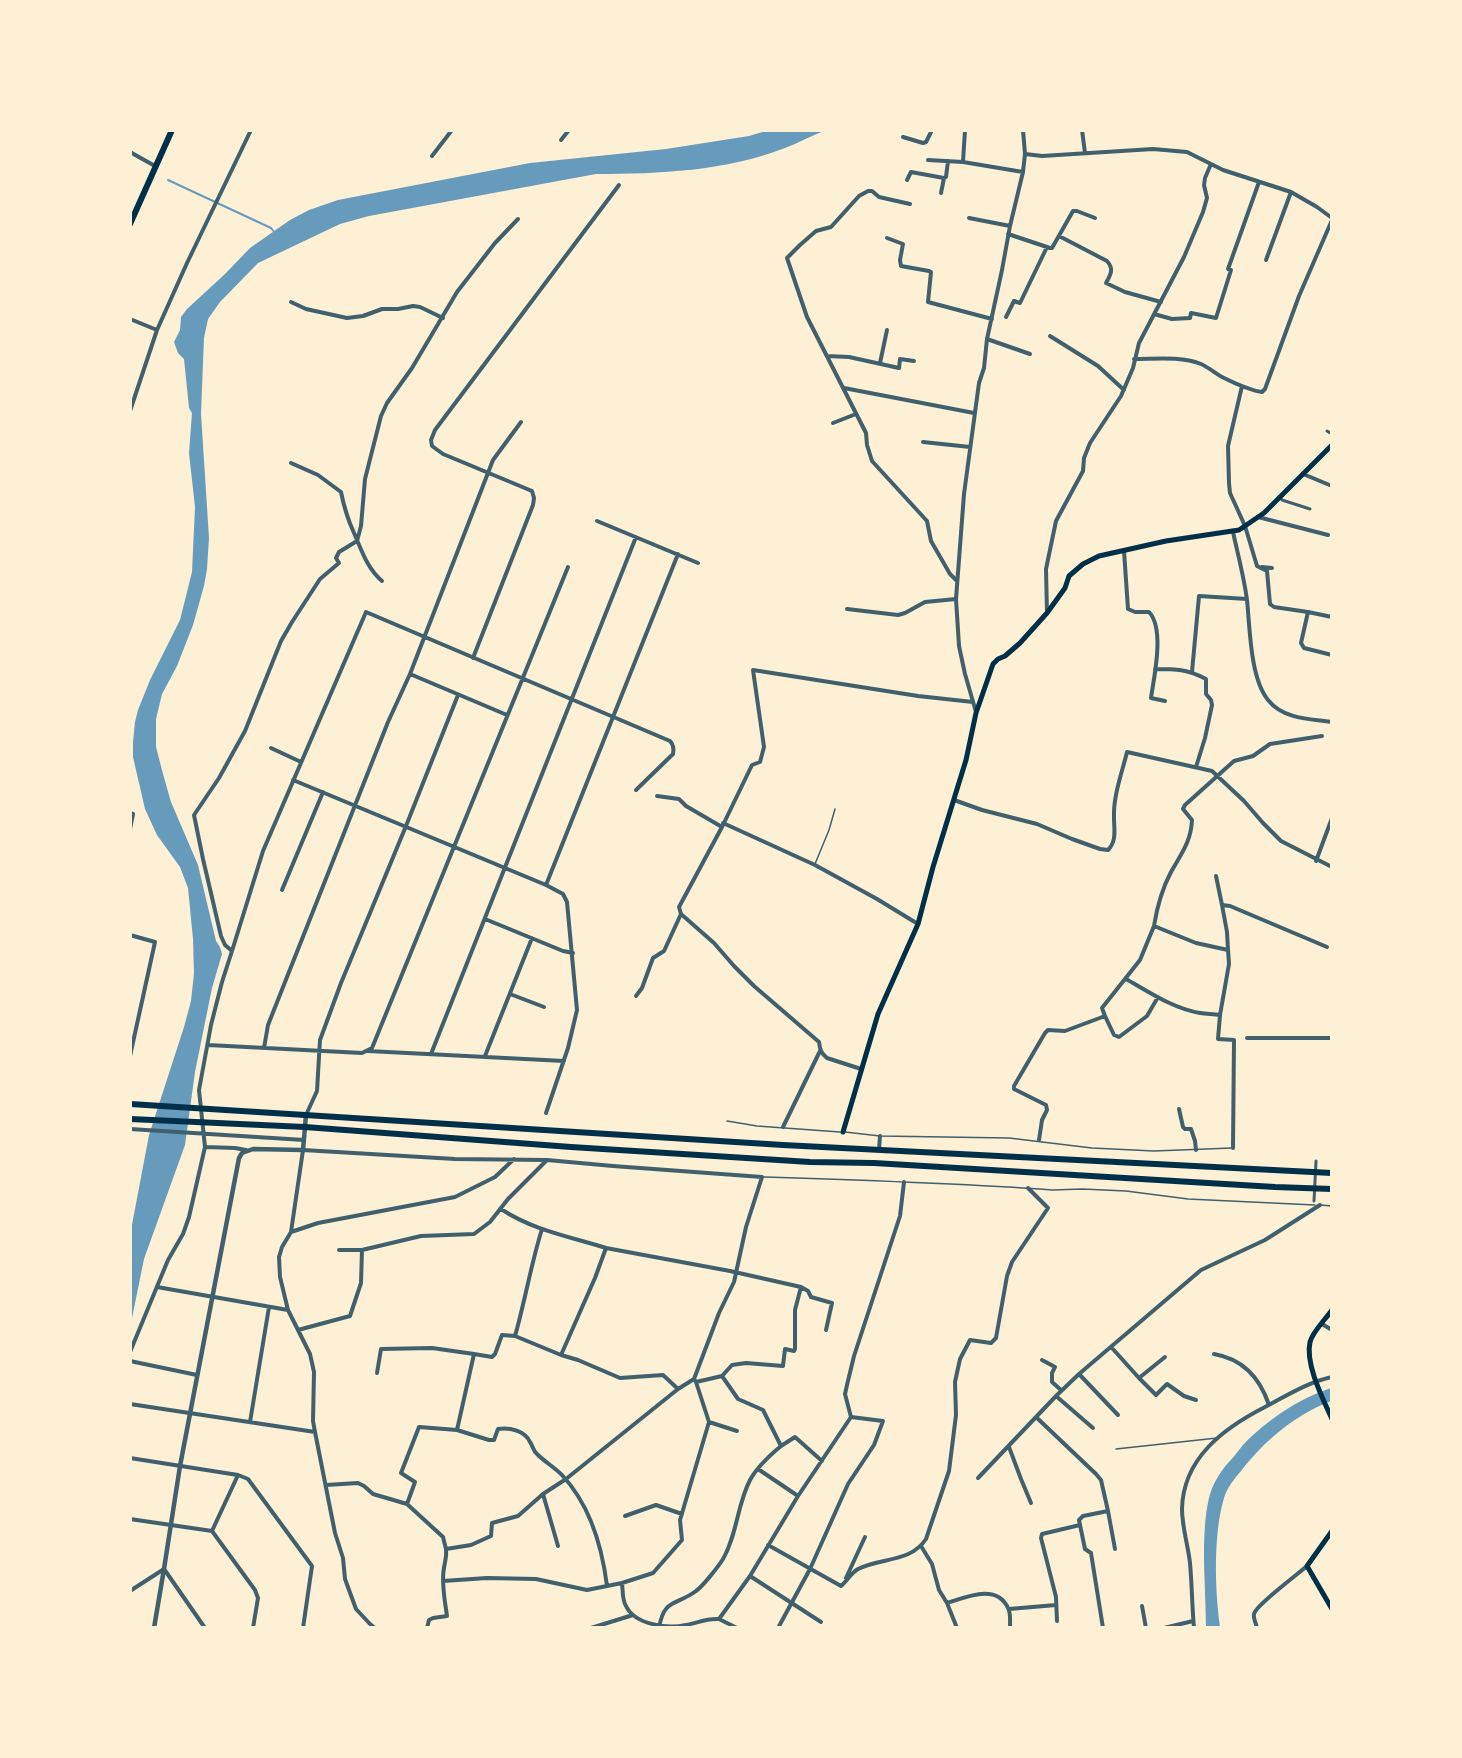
<!DOCTYPE html>
<style>
body{margin:0}
#map{position:relative;width:1462px;height:1758px;overflow:hidden;background:#fdf0d5;font-family:"Noto Sans",sans-serif}
canvas{display:block}
.frame{position:absolute;inset:0;border:132px solid #fdf0d5;pointer-events:none}
</style>
<div id="map">
<canvas width="1462" height="1758"></canvas>
<div class="frame"></div>
</div>
<script>
const g = document.querySelector('canvas').getContext('2d');
g.lineJoin = 'round';
function fillPath(path, color) {
  g.fillStyle = color;
  g.fill(path, 'evenodd');
}
function stroke(path, color, width, dash) {
  g.strokeStyle = color;
  g.lineWidth = width;
  g.lineCap = dash ? 'butt' : 'round';
  g.setLineDash(dash || []);
  g.stroke(path);
}
const water = new Path2D(`
 M766 131H824C811 136 798 143 785 148 726 171 659 174 596 174L369 216 340 224 258 263 220 302 208 319 204 338 201 414 209 538 207 569 204 586 193 625 177 666 162 694 156 719V747L163 774 171 802 198 865 216 941 220 947 222 954 212 988 195 1072 185 1145 144 1259 131 1323V1230L149 1135 184 1027 191 1001 194 973 193 939 188 888 180 867 157 835 145 809 133 757V742L135 722 138 710 150 680 180 620 192 572 195 507 189 453 192 413 189 408 184 359 178 353 174 342 180 330 181 317 187 309 225 274 250 248 290 220 309 210 338 200 530 163 666 149 749 136Z
 M1331 1388V1401C1295 1415 1265 1440 1241 1471 1234 1479 1227 1488 1224 1498 1213 1535 1215 1590 1220 1627L1206 1628C1206 1588 1200 1536 1209 1498 1212 1485 1220 1472 1228 1463 1234 1457 1238 1451 1243 1445 1267 1420 1298 1399 1331 1388Z`);
const stream = new Path2D(`
 M168 180 271 228 275 233`);
const service = new Path2D(`
 M815 864 829 830 835 809
 M727 1121 757 1126 840 1132
 M845 1132 880 1136 1009 1138 1092 1148 1154 1151 1232 1148
 M763 1177C859 1180 956 1183 1052 1190L1082 1189 1126 1191 1188 1199 1315 1205
 M1320 1205 1332 1206
 M1116 1449 1217 1438`);
const pedestrian = new Path2D(`
 M1327 431 1332 434
 M1280 497 1282 500 1310 509
 M1314 1201 1316 1161`);
const minor = new Path2D(`
 M965 130 963 162 1023 172
 M1082 130 1085 153
 M903 137 923 143 926 142 932 130
 M561 140 569 130
 M130 152 155 166
 M1025 154 1042 156 1153 149 1187 152 1223 170 1291 192 1317 207 1332 218
 M432 156 452 130
 M928 160 963 162
 M907 180 911 172 944 178 946 177 948 161
 M941 193 944 178
 M910 204 879 197 872 191H868L859 196 831 227 816 231 800 245 787 258 807 317 866 433 867 445 872 461 927 521 931 541 950 574 956 580
 M969 218 1010 226
 M1008 234 1050 248H1052L1073 211H1077L1095 218
 M1059 236 1107 261C1114 269 1111 274 1106 283L1125 292 1161 302
 M887 238 903 244 900 260 901 266 929 271 931 272 928 302 992 319
 M1266 260 1291 192
 M291 302 306 309 347 318 363 316 382 309H398L413 306 420 307 443 318
 M1154 314 1172 319 1190 318 1191 313 1216 318 1231 270 1228 269 1259 182
 M1006 317 1014 301 1020 303 1047 247
 M130 319 157 330
 M1050 336 1098 366 1124 390
 M987 339 1030 354
 M827 356 849 357 899 368 900 359 914 361
 M1134 359C1156 359 1180 356 1201 364 1208 367 1215 373 1222 377 1234 383 1248 390 1262 392L1265 389 1299 296 1332 220
 M880 363 887 330
 M1242 386 1228 446 1229 483 1230 493 1245 526 1257 566 1267 571 1270 604 1274 607 1308 612 1301 643 1304 648 1332 655
 M844 388 974 413
 M130 411 157 330 187 263 251 130
 M833 423 856 414
 M923 442 970 447
 M291 463 318 475 341 492C344 507 348 520 354 533 362 551 367 568 382 581
 M1303 474 1332 486
 M1258 517 1328 535
 M597 521 698 563
 M1233 532C1238 555 1244 577 1247 600 1250 628 1250 678 1268 700 1283 719 1309 719 1332 722
 M1124 551 1128 609 1135 612H1149C1165 629 1154 677 1151 698L1165 701
 M1262 567 1272 568
 M847 609 898 615 905 613 925 602 956 599
 M1308 612 1332 617
 M1047 613 1046 569 1056 521 1083 471 1084 458 1090 443 1121 396 1133 368 1139 343 1184 257 1203 212 1207 198 1204 185 1205 178 1211 164
 M473 658 533 505 534 498 532 491 443 454 432 446 431 440 435 430 619 185
 M1155 669C1176 669 1187 669 1206 679V694L1211 700 1212 705 1205 738 1196 767
 M1192 672 1199 596 1247 599
 M410 674 507 715
 M976 712 965 674 959 646 956 599 964 494 979 383 984 368 987 339 1002 270 1010 226 1023 172 1025 154 1023 130
 M271 748 301 762
 M293 780 546 885 678 554
 M657 796 679 799 686 806 722 827
 M954 800 982 810 1037 824 1072 839 1100 849 1108 850C1117 841 1114 829 1114 818 1113 796 1122 773 1127 752L1212 771 1244 801 1263 823 1281 841 1332 867
 M130 813 133 814 130 829
 M723 823 815 865 877 899 918 924
 M1316 861 1332 818
 M1216 876 1222 905
 M546 885 563 894 567 902 577 1010 568 1048 546 1113
 M282 890 323 792
 M681 914 714 943 734 966 754 986 819 1042C820 1050 821 1053 827 1058L861 1069
 M485 919 563 951 573 953
 M1154 926C1157 907 1162 889 1171 872 1181 854 1191 842 1192 820L1183 809 1185 805 1234 761 1253 756 1270 744 1322 736
 M130 935 155 942 130 1056
 M1228 950 1227 932 1222 905 1230 906 1327 947
 M232 951 263 851 366 612 670 741C674 745 674 749 673 754L636 790
 M1126 979C1149 992 1174 1009 1200 1013 1207 1014 1213 1014 1220 1015
 M510 994 544 1007
 M636 996 642 988 653 958 664 951 681 914 679 907 722 827 752 765 760 762 764 747 753 670 918 696 973 702
 M1105 1016 1114 1035 1119 1037 1147 1016 1158 997
 M1247 1038H1332
 M208 1045 362 1053 372 1048 568 567
 M264 1048 268 1025 388 722 410 674 493 460 521 422
 M368 1051 564 1061
 M431 1054 636 537
 M485 1056 532 938
 M1179 1109 1183 1127 1185 1129H1191L1195 1141 1196 1150
 M306 1115 317 1091 320 1040 341 983 406 826 458 695
 M783 1127 820 1051
 M130 1129 304 1140
 M1039 1140 1042 1120 1047 1110 1046 1105 1014 1089V1086L1045 1033 1048 1030 1065 1031 1105 1016 1102 1008 1140 960 1154 926 1196 943 1228 950 1229 964 1220 1015 1218 1039 1234 1040 1233 1148
 M205 1147 235 1148 246 1150
 M879 1150 880 1136
 M501 1209C532 1230 571 1237 606 1248
 M291 1232 318 1223 455 1197 495 1177 514 1159
 M339 1250H362
 M157 1287 288 1310
 M1322 1324 1332 1330
 M298 1330 350 1316 361 1283 362 1250 421 1236 474 1234 490 1222 508 1199 547 1160
 M515 1336 561 1355 578 1360 620 1378 663 1375 678 1389
 M1112 1348 1139 1378 1165 1357
 M130 1352 168 1260 183 1234 189 1217 205 1147 199 1090 211 1025 222 982 232 951 225 945 221 936 203 859 194 815 219 778 245 731 281 641 292 622 320 579 339 563 336 558 339 552 357 541 361 526 365 479 381 416 387 403 412 368 457 292 495 243 518 219
 M474 1354 492 1357 495 1354 502 1335 515 1336C525 1301 531 1264 542 1229
 M1214 1354C1243 1359 1260 1378 1269 1405
 M561 1355 595 1278 606 1248 730 1271 801 1287 808 1291 811 1297 832 1303 826 1330
 M1042 1360 1055 1367 1052 1373V1382L1061 1390
 M130 1361 197 1375
 M377 1373 381 1349 432 1348 474 1354 457 1430 419 1427 401 1473 415 1482 407 1504
 M1079 1374 1118 1415
 M1139 1378 1156 1395 1167 1384 1184 1396 1196 1400
 M696 1382 722 1376 732 1365 746 1363 783 1366 785 1349 794 1351 795 1349V1310L801 1287
 M1056 1396 1093 1428
 M130 1404 315 1432
 M1036 1417 1096 1474 1101 1480 1108 1511 1083 1516 1079 1520 1080 1525 1042 1534 1041 1538 1056 1597 1057 1621
 M250 1422 269 1307
 M709 1422 737 1431
 M457 1430 489 1440H494L498 1429C510 1427 525 1431 530 1442 533 1446 533 1451 537 1454 545 1462 554 1467 562 1475 590 1505 602 1546 607 1586
 M781 1446 795 1437 822 1461
 M1009 1447 1021 1479 1031 1503
 M130 1458 238 1475 248 1479 312 1566 303 1628
 M758 1469 798 1496
 M978 1478 1056 1396 1079 1374 1201 1270 1265 1240 1320 1205
 M326 1485 358 1483 364 1486 373 1494 407 1504 443 1537 446 1549 471 1545 491 1536 492 1523 518 1516 543 1494 566 1479 678 1389 694 1379
 M543 1494 558 1546
 M1108 1511 1115 1549
 M625 1516 656 1505 682 1514
 M130 1519 212 1531 255 1590 258 1598 253 1628
 M1080 1525 1085 1549 1091 1553 1103 1628
 M212 1531 238 1475
 M768 1545 841 1586C847 1581 851 1573 858 1569 882 1557 910 1563 926 1539L949 1471 956 1415 955 1382 960 1359 970 1340 991 1343 996 1338 1007 1276 1012 1262 1048 1208 1028 1188
 M921 1546 932 1564 939 1590 947 1603C966 1597 997 1583 1008 1608 1011 1613 1010 1622 1010 1628
 M750 1576 821 1622
 M846 1578 865 1537
 M443 1581 487 1578 536 1579 587 1590 622 1583
 M130 1591 164 1569 205 1628
 M947 1603 957 1628
 M1142 1606 1146 1628
 M1009 1609 1056 1605
 M719 1619 737 1628
 M375 1628 370 1624 356 1609 345 1579 343 1558 335 1533 315 1432 313 1421 314 1372 310 1354 288 1310 280 1277 279 1257 282 1247 291 1232 303 1150 455 1159 547 1160 613 1166 762 1177 746 1227 734 1282 719 1313 694 1379 696 1382 709 1422 680 1520 682 1540 653 1573 622 1583C623 1590 622 1600 626 1606 635 1625 668 1629 686 1625 698 1623 706 1618 719 1619L750 1576 798 1496 851 1417 845 1394 847 1385 854 1356 900 1216 904 1182
 M427 1628 429 1620 433 1618 447 1616C445 1601 441 1583 444 1568 445 1560 447 1558 446 1549
 M591 1628 633 1615
 M659 1628C664 1598 676 1606 696 1591 703 1586 718 1567 723 1559 737 1535 737 1505 750 1480 757 1467 769 1456 781 1446L763 1410 738 1399 722 1376
 M778 1628 810 1569 848 1484 874 1445 883 1421 851 1417
 M1164 1628 1193 1621
 M1194 1628C1192 1606 1192 1585 1190 1563 1188 1545 1182 1527 1182 1509 1183 1458 1224 1428 1265 1407 1286 1396 1308 1382 1332 1377
 M1257 1628C1256 1623 1253 1618 1254 1614 1255 1606 1298 1574 1307 1566`);
const tertiary = new Path2D(`
 M154 1628 164 1569 180 1466 239 1158 242 1153 253 1149 303 1150 306 1115`);
const secondary = new Path2D(`
 M843 1132 878 1014 918 924 933 867 966 760 976 713 993 664 998 659 1005 656 1020 643 1047 613 1065 588 1069 576 1083 564 1099 556 1166 541 1239 530 1264 513 1332 445
 M1332 1310C1325 1320 1313 1331 1310 1342 1305 1364 1323 1399 1332 1419
 M1332 1531 1307 1566 1332 1609`);
const primary = new Path2D(`
 M130 224 172 130`);
const trunk = new Path2D(`
 M130 1104 783 1145 1332 1173
 M130 1119 305 1127 571 1147 810 1162 874 1163 1275 1187 1332 1189`);
fillPath(water, '#669bbc');
stroke(stream, '#669bbc', 2);
stroke(service, '#3f606c', 1.5);
stroke(pedestrian, '#3f606c', 3);
stroke(minor, '#3f606c', 4);
stroke(tertiary, '#3f606c', 4.5);
stroke(secondary, '#003049', 5);
stroke(primary, '#003049', 6);
stroke(trunk, '#003049', 6);
</script>
